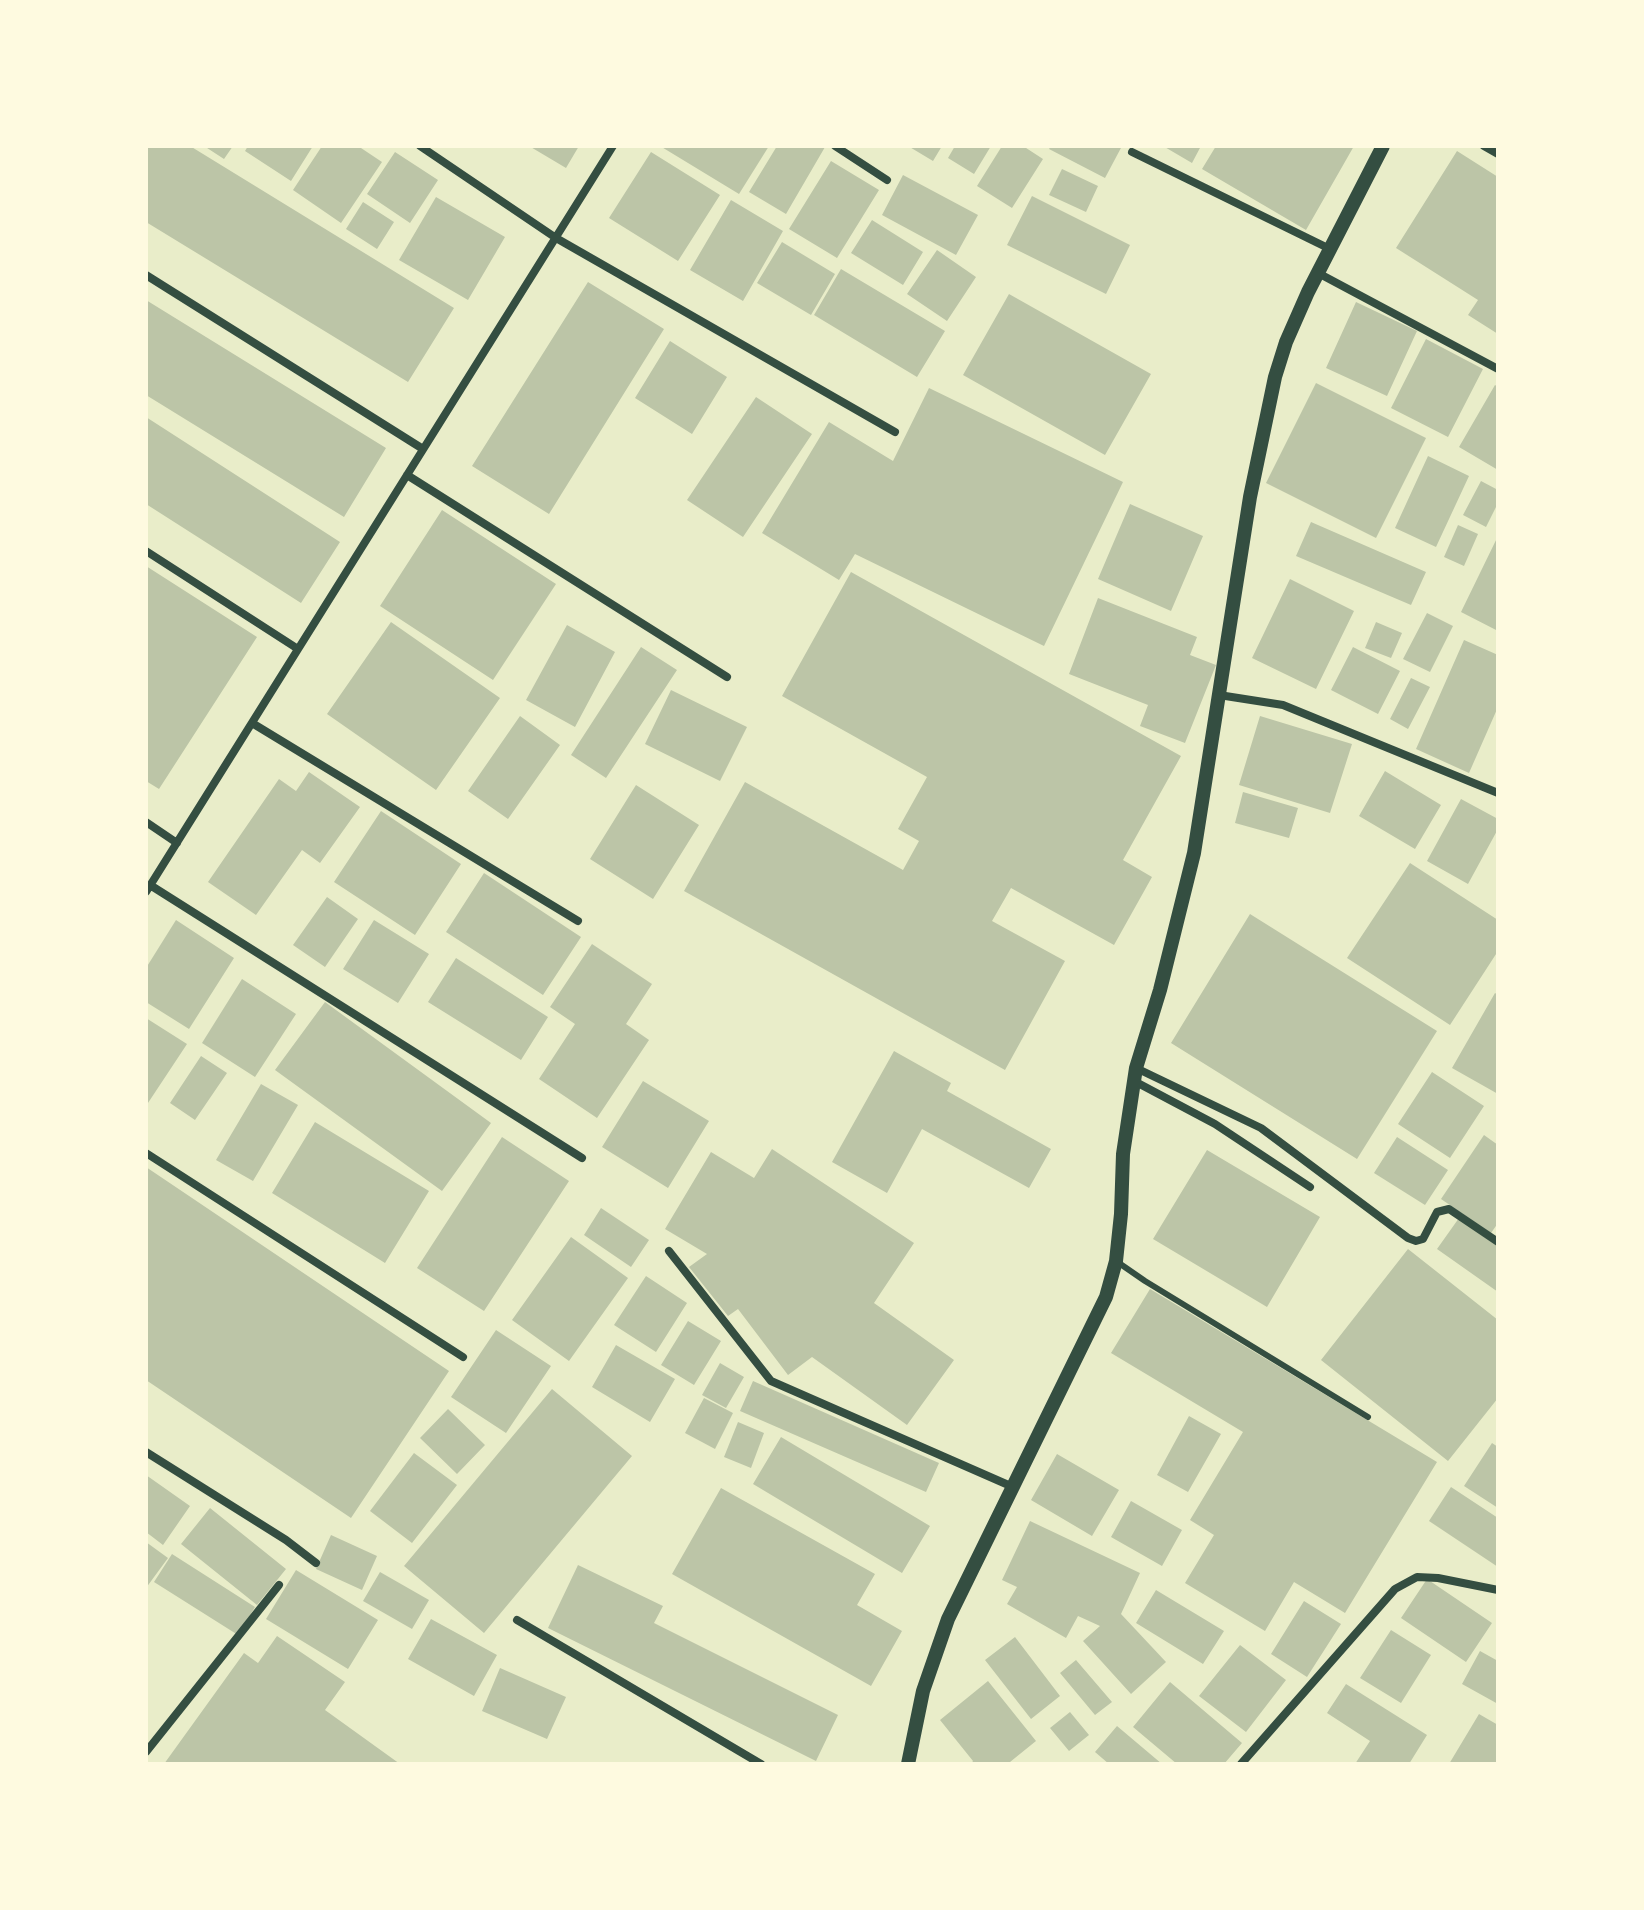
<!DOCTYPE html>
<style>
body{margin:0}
#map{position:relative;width:1644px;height:1910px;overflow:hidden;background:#e9edc9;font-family:"Public Sans",sans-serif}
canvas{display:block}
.frame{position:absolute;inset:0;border:148px solid #fefae0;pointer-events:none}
</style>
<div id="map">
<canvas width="1644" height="1910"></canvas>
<div class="frame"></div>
</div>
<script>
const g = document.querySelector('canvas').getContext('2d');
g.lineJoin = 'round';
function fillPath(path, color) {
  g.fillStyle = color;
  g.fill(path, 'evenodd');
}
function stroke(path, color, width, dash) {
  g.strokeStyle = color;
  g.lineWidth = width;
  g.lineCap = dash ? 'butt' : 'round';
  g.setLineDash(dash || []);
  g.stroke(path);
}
const building = new Path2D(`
 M146 146H190L454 308 408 382 146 222Z
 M204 146H233L224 159Z
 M248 146H313L291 181 245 151Z
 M322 146H358L382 162 341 223 293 190Z
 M529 146H579L566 168Z
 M660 146H769L739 194Z
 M777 146 825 147 786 214 749 192Z
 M908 146H942L933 161Z
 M955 146H991L974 174 948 158Z
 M1002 146H1023L1043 159 1012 208 977 186Z
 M1051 146H1122L1105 178 1049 149Z
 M1163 146H1201L1192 163Z
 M1216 146H1354L1306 230 1202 169Z
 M1457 151 1498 177V334L1468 315 1478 300 1396 248Z
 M395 152 438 180 410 223 367 194Z
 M651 152 720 195 678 261 609 218Z
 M831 161 879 190 837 258 789 229Z
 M1062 169 1098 186 1086 212 1049 195Z
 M903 175 978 215 956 255 882 215Z
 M1032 196 1130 245 1106 294 1007 245Z
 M436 197 505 237 468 300 399 260Z
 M731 200 783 231 743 301 690 270Z
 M363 202 394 222 377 249 346 229Z
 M872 220 923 252 903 285 851 253Z
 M782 242 835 274 811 315 757 283Z
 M937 250 976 277 947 321 907 294Z
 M841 269 945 331 917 377 814 315Z
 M588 282 664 329 549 514 472 466Z
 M1009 294 1151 374 1105 455 963 375Z
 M146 300 386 448 344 517 146 395Z
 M1356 302 1417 331 1387 396 1326 368Z
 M1426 339 1483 369 1448 437 1391 408Z
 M670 341 727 377 692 434 635 398Z
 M1316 383 1426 438 1376 538 1266 483Z
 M1495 385 1498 387V470L1459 447Z
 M929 388 1123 482 1044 646 855 554 839 580 762 533 829 422 893 461Z
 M756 397 812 434 743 537 687 500Z
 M146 417 340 542 301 603 146 504Z
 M1428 456 1469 476 1436 547 1395 528Z
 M1481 481 1498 490V503L1486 527 1463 515Z
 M1130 504 1203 536 1171 611 1098 579Z
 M442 510 556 584 493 680 380 606Z
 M1311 522 1426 572 1411 605 1296 556Z
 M1458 525 1478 534 1464 566 1444 557Z
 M1498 536V631L1461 612Z
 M146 566 257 637 159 789 146 781Z
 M851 572 1181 756 1123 860 1152 877 1114 945 1011 888 992 921 1065 961 1005 1070 684 891 745 782 903 870 919 841 898 829 927 777 782 696Z
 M1290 579 1354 611 1316 689 1252 658Z
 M1098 598 1197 637 1190 655 1216 665 1185 743 1140 726 1148 705 1069 674Z
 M1427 613 1453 626 1430 672 1403 659Z
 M391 622 500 698 436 790 327 714Z
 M1376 622 1402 633 1391 658 1365 648Z
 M567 625 615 652 575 727 526 700Z
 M1464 640 1498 655V707L1469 773 1416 749Z
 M641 647 677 670 606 778 571 755Z
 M1353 647 1400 671 1378 714 1331 690Z
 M1411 678 1430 687 1408 729 1390 719Z
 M671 690 747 727 720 781 645 744Z
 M520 716 560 745 508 819 468 791Z
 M1260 716 1352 744 1330 813 1239 785Z
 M1385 771 1441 805 1415 849 1359 816Z
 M309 772 360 807 320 863 302 850 256 915 208 882 279 779 296 791Z
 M636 785 699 825 653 899 590 859Z
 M1243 792 1298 808 1289 838 1235 823Z
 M1461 799 1498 819V829L1468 884 1427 861Z
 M381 811 461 864 415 935 334 882Z
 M1410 863 1498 920V951L1450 1025 1347 958Z
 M484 873 581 937 543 995 446 932Z
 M327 897 358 919 325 967 293 945Z
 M1250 914 1437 1031 1357 1159 1171 1043Z
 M176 920 234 958 189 1029 146 1002V968Z
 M374 920 429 954 398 1003 343 969Z
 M592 944 652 984 626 1024 649 1040 597 1118 539 1079 575 1024 550 1007Z
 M456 958 548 1017 521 1060 428 1002Z
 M242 979 296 1014 255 1077 202 1043Z
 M1495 993 1498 995V1094L1452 1068Z
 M325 1002 491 1123 442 1191 275 1070Z
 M146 1018 187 1044 146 1106Z
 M894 1051 951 1083 947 1091 1051 1149 1029 1188 922 1129 887 1193 832 1162Z
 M201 1056 227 1073 195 1120 170 1103Z
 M1432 1072 1484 1106 1450 1158 1398 1124Z
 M643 1081 709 1121 668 1188 602 1147Z
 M261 1084 298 1105 253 1181 216 1160Z
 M315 1122 429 1191 385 1263 272 1193Z
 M1484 1135 1498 1145V1223L1491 1233 1441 1199Z
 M502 1137 569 1181 484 1311 417 1268Z
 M1397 1137 1448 1170 1425 1205 1374 1173Z
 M772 1149 914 1243 874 1303 954 1360 907 1425 812 1357 788 1375 738 1309 728 1316 689 1267 707 1254 665 1229 711 1152 754 1178Z
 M1207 1150 1320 1217 1267 1307 1153 1239Z
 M146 1167 449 1371 351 1518 146 1380Z
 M601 1208 649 1240 631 1267 584 1235Z
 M1459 1218 1498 1245V1292L1437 1249Z
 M571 1237 628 1278 569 1361 512 1320Z
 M1408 1249 1498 1320V1398L1448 1461 1321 1360Z
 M646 1276 687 1303 656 1352 614 1325Z
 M1150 1289 1437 1462 1345 1613 1294 1582 1265 1631 1185 1583 1214 1535 1190 1520 1243 1432 1111 1353Z
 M688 1321 721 1341 694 1385 661 1365Z
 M496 1330 551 1366 506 1433 451 1397Z
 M616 1345 675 1379 650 1422 592 1387Z
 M720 1363 744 1377 726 1408 702 1395Z
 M753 1381 939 1463 926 1492 740 1411Z
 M552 1389 632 1456 484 1633 404 1566Z
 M704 1398 733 1413 715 1449 685 1433Z
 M448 1409 485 1445 457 1474 420 1438Z
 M1189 1416 1221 1434 1188 1492 1157 1475Z
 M738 1422 764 1433 751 1468 724 1457Z
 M781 1437 930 1526 902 1573 753 1484Z
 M1492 1443 1498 1447V1508L1464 1486Z
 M414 1453 457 1485 412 1543 370 1511Z
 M1057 1454 1119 1490 1092 1536 1031 1500Z
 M146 1475 190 1506 163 1545 146 1532Z
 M1451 1487 1498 1518V1567L1429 1521Z
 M721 1488 875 1574 857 1605 902 1631 871 1686 672 1574Z
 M1131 1501 1182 1530 1162 1566 1111 1537Z
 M210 1508 286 1569 257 1605 181 1544Z
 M1030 1521 1140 1573 1121 1614 1166 1662 1131 1694 1083 1641 1100 1626 1078 1616 1066 1638 1007 1604 1017 1587 1002 1580Z
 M331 1535 377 1556 362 1590 316 1569Z
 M146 1542 168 1558 146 1588Z
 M172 1554 255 1607 238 1635 154 1582Z
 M578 1565 663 1606 654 1623 838 1715 816 1761 548 1628Z
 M296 1570 378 1620 348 1669 266 1619Z
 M380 1572 429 1600 412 1629 363 1601Z
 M1427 1579 1492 1623 1466 1662 1401 1618Z
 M1156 1590 1224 1631 1203 1664 1136 1623Z
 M1304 1601 1341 1624 1307 1677 1271 1654Z
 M431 1619 497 1655 474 1696 408 1659Z
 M1391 1630 1431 1655 1401 1703 1360 1678Z
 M277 1636 345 1682 325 1710 400 1764H164L244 1653 258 1663Z
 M1015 1637 1060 1696 1031 1719 985 1660Z
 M1240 1645 1286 1680 1246 1732 1199 1696Z
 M1480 1651 1498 1661V1704L1462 1684Z
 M1076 1660 1112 1702 1095 1715 1060 1673Z
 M500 1668 566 1697 547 1739 482 1711Z
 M988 1681 1036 1741 1010 1762 1013 1764H971L973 1761 940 1720Z
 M1170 1682 1242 1743 1224 1764H1177L1133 1727Z
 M1346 1684 1427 1735 1409 1764H1355L1370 1741 1327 1713Z
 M1070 1712 1089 1735 1069 1751 1050 1728Z
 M1479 1714 1498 1725V1764H1449Z
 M1117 1726 1162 1764H1109L1095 1752Z`);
const service = new Path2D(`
 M1116 1261 1145 1281 1368 1417`);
const minor = new Path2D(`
 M420 146 556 238 895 432
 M835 146 887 180
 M1484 146 1498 154
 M1132 152 1330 249
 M1318 273 1498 369
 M146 275 423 449
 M407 475 727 677
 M146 551 298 649
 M1219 695 1283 705 1498 793
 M252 723 578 921
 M146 822 177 843
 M150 885 582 1158
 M146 892 613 146
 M1136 1068 1261 1128 1408 1238 1416 1241 1423 1239 1437 1212 1449 1209 1498 1242
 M1134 1081 1215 1124 1310 1187
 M146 1153 463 1357
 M669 1251 771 1381 1013 1487
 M146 1452 286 1540 316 1563
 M517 1620 761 1764
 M146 1752 279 1585
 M1241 1764 1395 1589 1417 1577 1438 1578 1498 1590`);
const tertiary = new Path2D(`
 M908 1764 923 1691 948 1619 1106 1297 1116 1261 1121 1214 1123 1154 1136 1068 1160 990 1194 853 1250 497 1275 377 1286 342 1308 292 1383 146`);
fillPath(building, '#bcc5a7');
stroke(service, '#344e41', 6);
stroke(minor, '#344e41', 8);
stroke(tertiary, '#344e41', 14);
</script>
